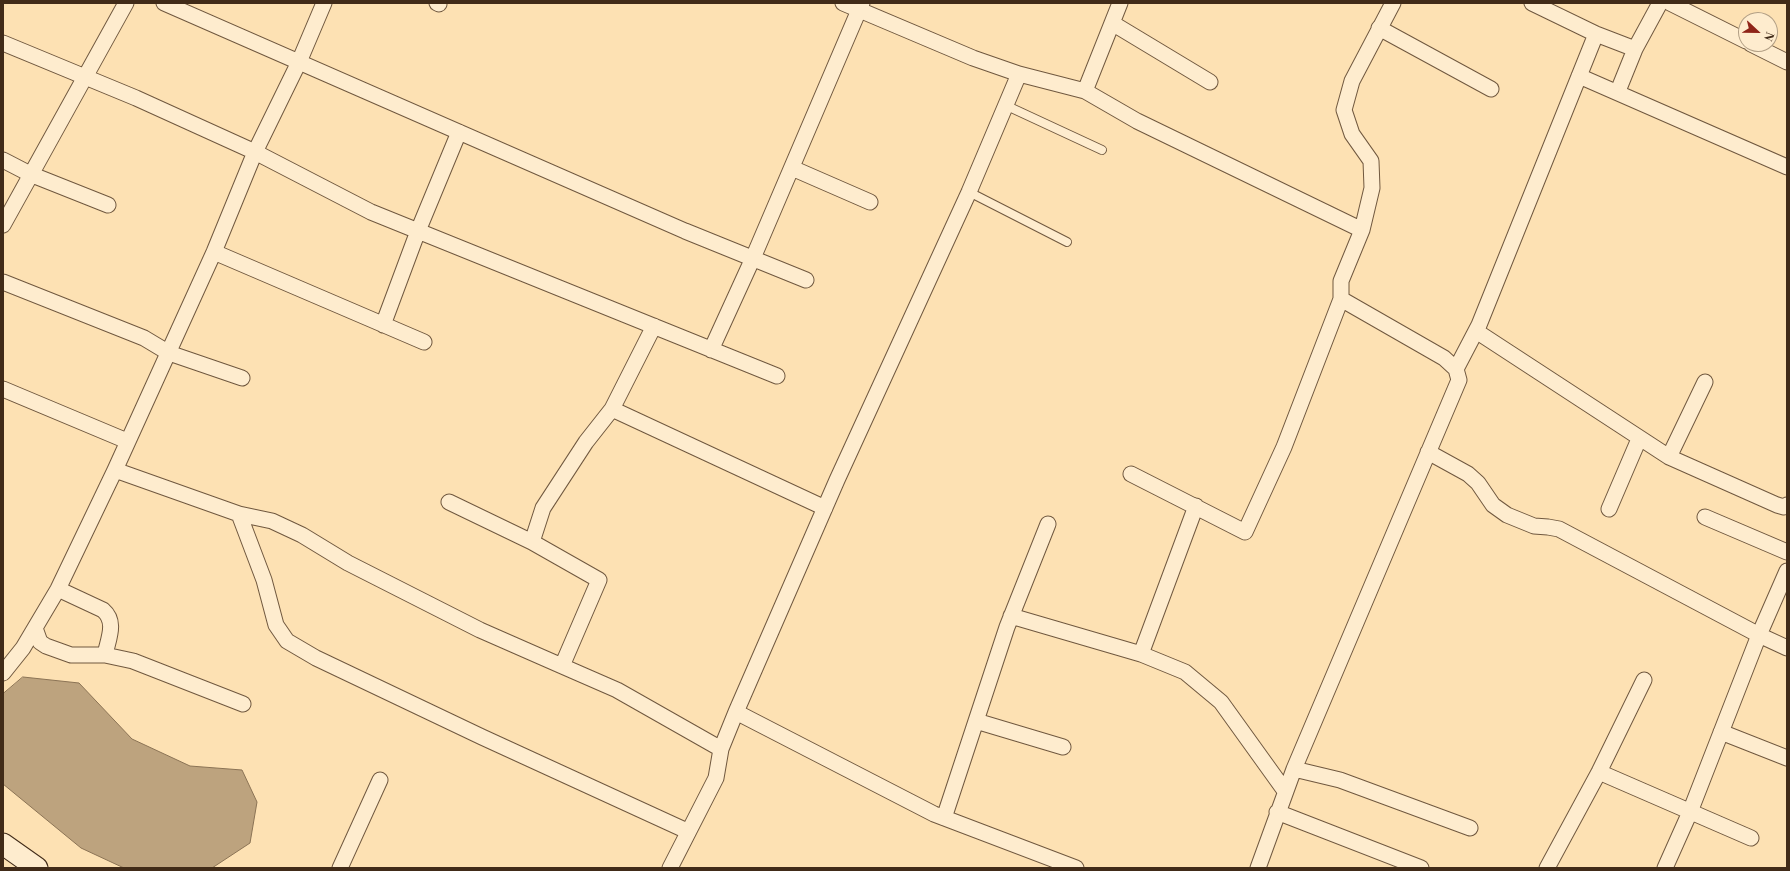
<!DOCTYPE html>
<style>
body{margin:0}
#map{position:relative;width:1790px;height:871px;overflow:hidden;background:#fde1b3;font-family:"Libre Bodoni",serif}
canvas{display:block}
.frame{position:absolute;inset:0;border:4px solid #412b18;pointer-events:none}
.north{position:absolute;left:1738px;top:12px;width:40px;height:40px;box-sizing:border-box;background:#feecce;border:1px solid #b29f85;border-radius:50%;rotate:112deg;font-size:11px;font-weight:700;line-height:16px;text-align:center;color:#412b18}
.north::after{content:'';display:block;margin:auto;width:14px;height:18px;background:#8f2418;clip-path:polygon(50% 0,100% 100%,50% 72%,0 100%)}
</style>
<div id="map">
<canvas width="1790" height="871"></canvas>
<div class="frame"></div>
<div class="north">N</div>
</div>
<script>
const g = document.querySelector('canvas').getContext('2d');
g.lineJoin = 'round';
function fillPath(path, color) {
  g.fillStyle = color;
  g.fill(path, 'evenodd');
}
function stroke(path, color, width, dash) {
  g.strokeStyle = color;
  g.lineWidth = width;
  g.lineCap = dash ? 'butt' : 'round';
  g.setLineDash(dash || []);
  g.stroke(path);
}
const water = new Path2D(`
 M23 677 79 683 132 739 190 766 242 770 257 802 250 843 212 868H124L81 848 3 784V694Z`);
const lane = new Path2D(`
 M1005 105 1102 150
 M969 192 1067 242`);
const street = new Path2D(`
 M164 3 685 231 806 280
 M437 3 439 4
 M843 3 973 58 1019 74
 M1532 3 1596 34 1635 49
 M1670 3 1746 41
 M1112 23 1210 82
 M1379 28 1491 89
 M3 43 136 98 255 152 371 212 777 376
 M1751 44 1787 62
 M1579 76 1787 167
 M1085 91 1120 3
 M1618 91 1635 49 1660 3
 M3 160 30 174 108 205
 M792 168 870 202
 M3 225 126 3
 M214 252 424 342
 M3 282 144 338 169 353 242 378
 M383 325 418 231 459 132
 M654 326 612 409 586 442 543 508 532 542 599 580 562 666 617 690 721 749
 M1476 331 1669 457 1777 505 1784 507 1787 505
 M711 350 753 258 862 3
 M1456 369 1479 325 1596 34
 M3 389 127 441
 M612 409 825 508
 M1428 452 1468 474 1478 483 1493 505 1507 515 1534 526 1548 527 1559 529 1759 635 1690 812 1665 868
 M1669 457 1705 382
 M115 470 239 514 272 521 302 535 348 563 480 630 562 666
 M1131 474 1245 532 1284 447 1341 299
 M449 502 532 542
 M1609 509 1639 439
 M239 514 264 580 276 625 287 641 316 658 482 737 687 831
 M1705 517 1787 552
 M1787 571 1759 635 1787 648
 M58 589 103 610C117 622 108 639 105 655
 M1011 616 1141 654 1185 672 1221 702 1285 791
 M35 628 40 642 46 646 71 655H105L133 661 243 704
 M1141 654 1196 506
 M3 673 23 648 58 589 115 470 214 252 255 152 299 62 324 3
 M736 712 934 814 1076 868
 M976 721 1063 747
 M1721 732 1787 758
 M1294 769 1340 780 1470 828
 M1599 772 1751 838
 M1277 812 1421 868
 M944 818 1007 627 1048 524
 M340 868 380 780
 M670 868 716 778 721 749 736 712 837 480 969 192 1019 74 1085 91 1137 121 1362 230
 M1258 868 1294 769 1459 380 1456 369 1444 358 1341 299V281L1362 230 1372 188 1371 161 1352 134 1344 110 1352 81 1393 3
 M1547 868 1599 772 1644 680`);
const secondary = new Path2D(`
 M3 844 37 868`);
fillPath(water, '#bda37e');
stroke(water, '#8b7355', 1);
stroke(lane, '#70583f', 10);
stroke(street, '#70583f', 17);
stroke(secondary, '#412b18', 23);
stroke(lane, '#feecce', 8);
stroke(street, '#feecce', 15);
stroke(secondary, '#feecce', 21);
</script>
